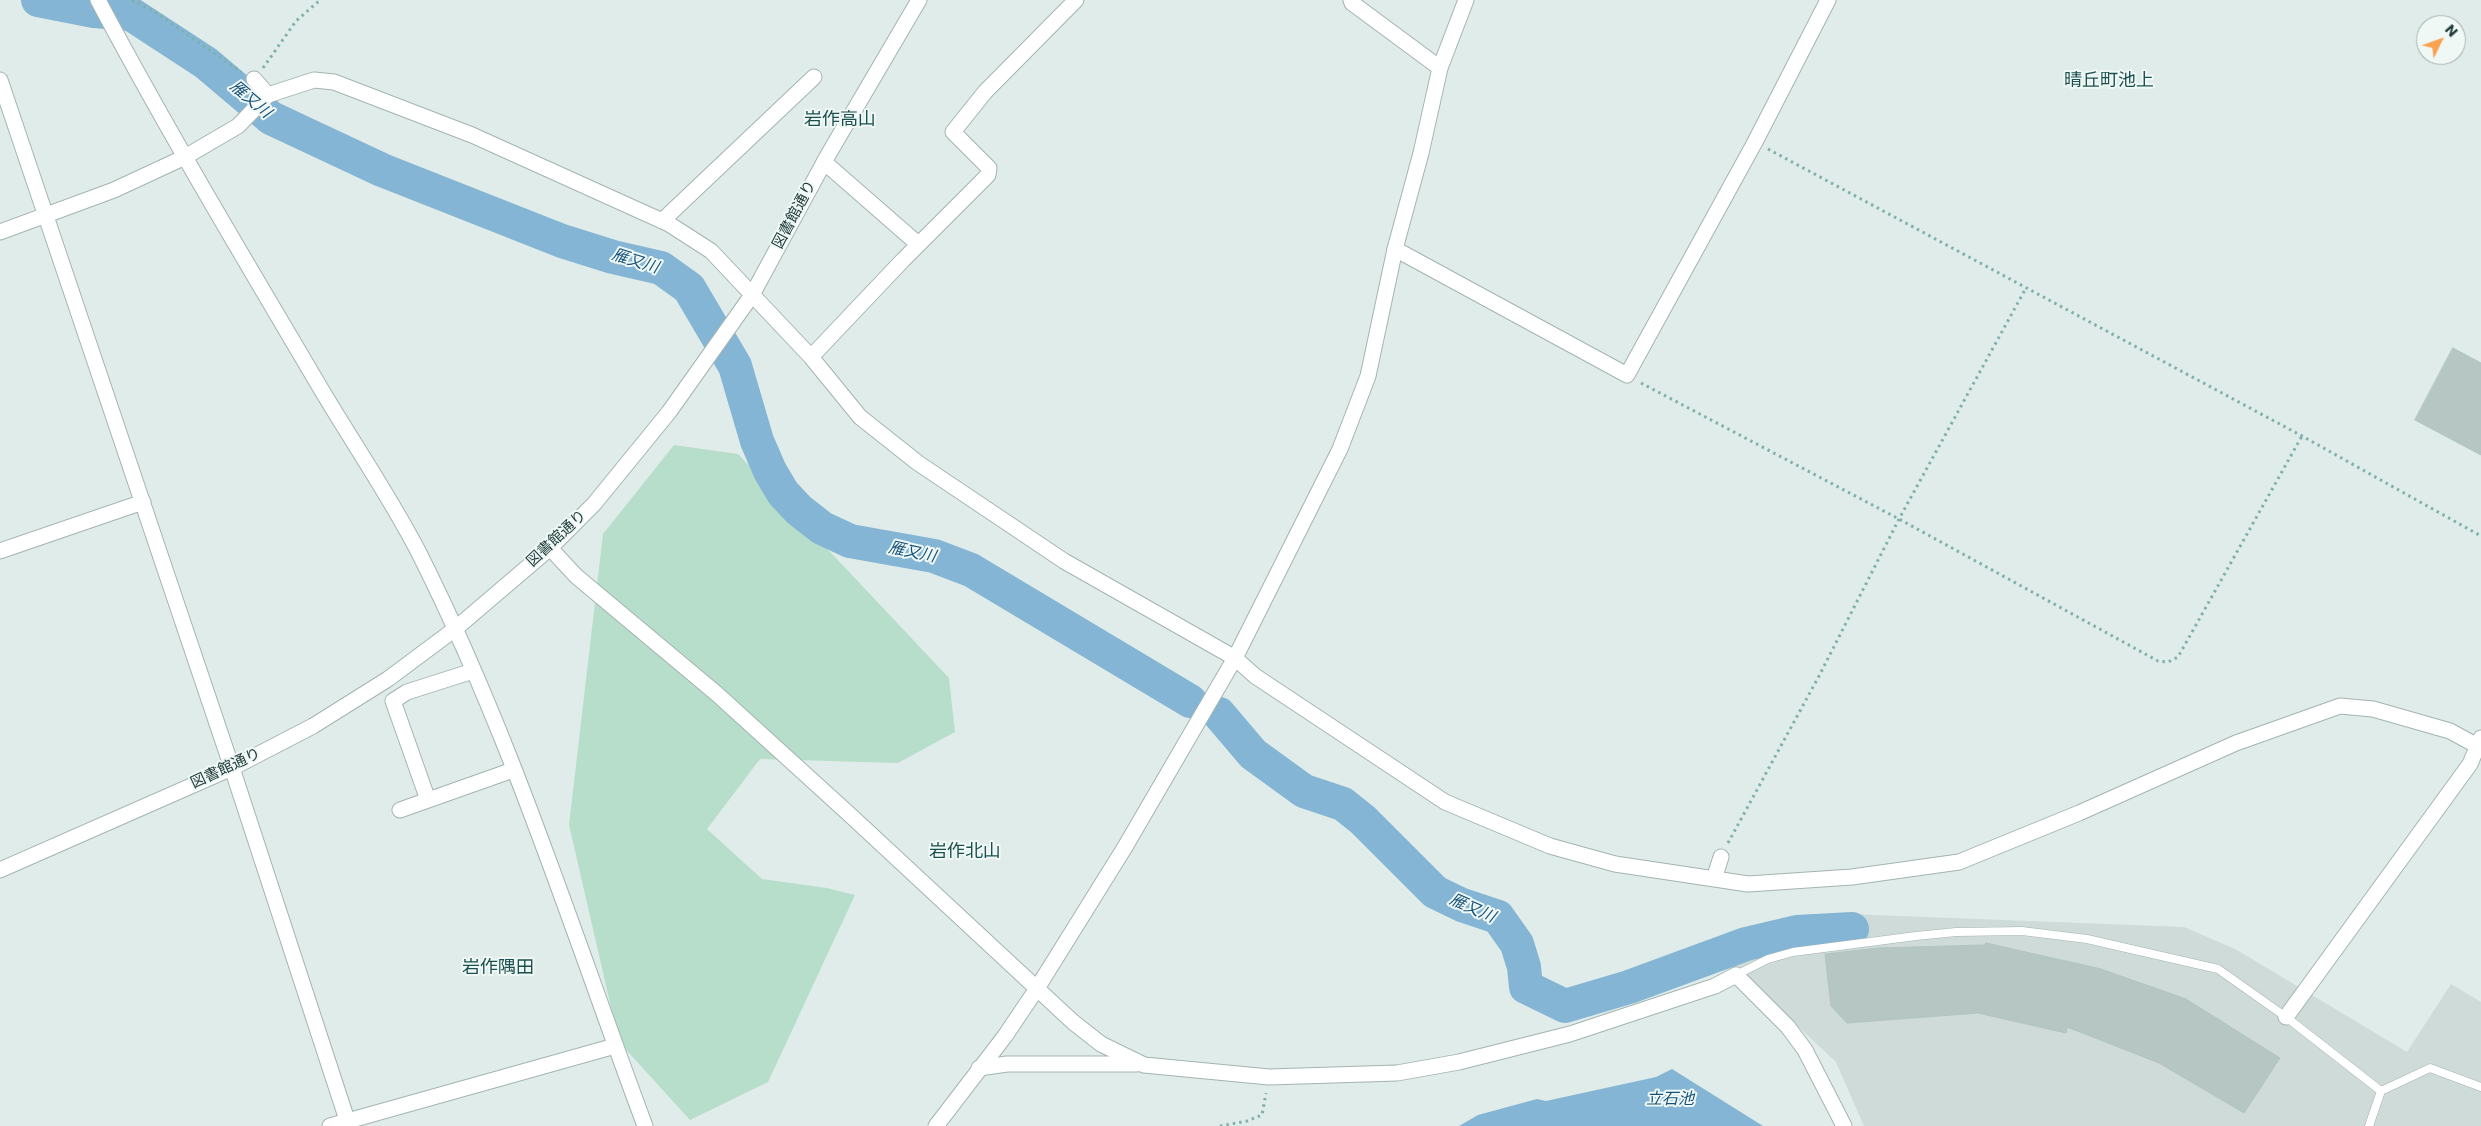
<!DOCTYPE html>
<meta charset="utf-8">
<style>
body{margin:0}
#map{position:relative;width:2481px;height:1126px;overflow:hidden;background:#e0ece9;font-family:Poppins,sans-serif}
canvas{display:block}
.north{position:absolute;left:2416px;top:15px;width:50px;height:50px;box-sizing:border-box;background:#f0f8f6;border:1px solid #9dadac;border-radius:50%;rotate:48deg;font-size:14px;font-weight:700;line-height:20px;text-align:center;color:#203d3c}
.north::after{content:'';display:block;margin:auto;width:18px;height:22px;background:#f9a250;clip-path:polygon(50% 0,100% 100%,50% 72%,0 100%)}
</style>
<div id="map">
<canvas width="2481" height="1126"></canvas>
<div class="north">N</div>
</div>
<script>
const g = document.querySelector('canvas').getContext('2d');
g.lineJoin = 'round';
function fillPath(path, color) {
  g.fillStyle = color;
  g.fill(path, 'evenodd');
}
function stroke(path, color, width, dash) {
  g.strokeStyle = color;
  g.lineWidth = width;
  g.lineCap = dash ? 'butt' : 'round';
  g.setLineDash(dash || []);
  g.stroke(path);
}
function label(font, color, halo, rows, align = 'center') {
  g.font = font + ' Poppins,"Noto Sans JP",sans-serif';
  g.lineWidth = 4;
  g.setLineDash([]);
  g.textBaseline = 'middle';
  g.strokeStyle = halo;
  g.fillStyle = color;
  for (const [text, x, y, turn = 0] of rows) {
    g.save();
    g.translate(x, y);
    g.rotate((+turn || 0) * Math.PI / 180);
    g.textAlign = isNaN(turn) ? turn : align;
    if (halo) g.strokeText(text, 0, 0);
    g.fillText(text, 0, 0);
    g.restore();
  }
}
const built = new Path2D(`
 M1848 914 2184 927 2237 950 2407 1052 2451 984 2481 1002V1126H1864L1836 1062 1709 943Z`);
const green = new Path2D(`
 M674 445 738 454 949 678 955 732 898 763 760 759 707 829 762 879 827 888 855 895 768 1082 690 1120 619 1042 569 825 603 534Z`);
const water = new Path2D(`
 M1672 1069 1763 1126H1459L1478 1115 1537 1099 1546 1101 1656 1077Z`);
const river = new Path2D(`
 M38 0 94 11 131 14 206 63 271 118 382 170 562 241 613 257 661 268 689 288 735 366 757 441 770 471 783 493 799 510 822 528 850 541 934 556 971 570 1190 701
 M1219 714 1253 754 1304 791 1343 804 1363 820 1435 892 1462 905 1498 917 1517 944 1524 967 1526 987 1565 1006 1629 987 1746 944 1797 932 1852 929`);
const building = new Path2D(`
 M2453 348 2481 363V455L2415 420Z
 M1986 943 2101 969 2186 999 2280 1058 2244 1113 2159 1063 2067 1027 2066 1033 1978 1013 1847 1023 1831 1006 1825 954 1878 948 1985 945Z`);
const path = new Path2D(`
 M132 0 155 12 241 72
 M263 68 296 21 320 0
 M1768 149 2302 436 2481 536
 M1641 383 1899 519 2158 661 2168 662 2178 657 2302 436
 M1728 843 1819 676 1899 519 2026 288
 M1220 1126 1247 1121 1262 1115 1266 1093`);
const service = new Path2D(`
 M1736 975 1768 959 1793 952 1916 936 1956 932 2022 931 2087 939 2218 969 2286 1017 2381 1091
 M2369 1126 2381 1091 2430 1068 2481 1087`);
const minor = new Path2D(`
 M98 0C168 132 245 260 321 389 353 443 389 495 418 551 511 735 573 933 645 1126
 M1351 0 1352 3 1440 68
 M254 79 268 95 314 80 334 82 472 135 669 224 711 251 811 357 860 417 918 463 1064 561 1235 658 1255 676 1445 802 1550 846 1615 864 1748 884 1852 877 1959 862 2079 813 2236 743 2340 706 2373 709 2450 731 2481 748
 M0 80 232 768 349 1126
 M824 162 918 244
 M662 221 814 77
 M0 232 114 190 185 157 238 126 268 95
 M1395 249 1627 375 1755 142 1828 0
 M811 357 903 260 988 175 989 168 953 132 985 92 1076 0
 M550 548 576 576 717 694 849 814 1073 1022 1101 1044 1144 1065 1269 1077 1397 1073 1459 1062 1570 1034 1715 986 1736 975 1788 1027 1805 1050 1844 1126
 M0 551 143 502
 M428 800 393 701 407 692 473 671
 M400 810 513 770
 M1714 879 1721 857
 M2286 1017 2470 764 2481 738
 M979 1068 1007 1064H1137
 M330 1126 615 1046`);
const tertiary = new Path2D(`
 M0 870 232 768 313 726 388 679 455 629 550 548 594 504 669 412 752 295 828 155 919 0
 M936 1126 1005 1036 1036 990 1125 847 1235 658 1340 449 1368 376 1395 249 1421 153 1440 68 1466 0`);
const streetNames = [
 ["図書館通り",795,215,-62],
 ["図書館通り",557,539,-43],
 ["図書館通り",226,769,-25]
];
const waterNames = [
 ["雁又川",250,100,40],
 ["雁又川",635,262,17],
 ["雁又川",912,553,12],
 ["雁又川",1472,909,24],
 ["立石池",1670,1100]
];
const quarterNames = [
 ["晴丘町池上",2109,81],
 ["岩作高山",840,120],
 ["岩作北山",965,852],
 ["岩作隅田",498,968]
];
fillPath(built, '#cedbd8');
fillPath(green, '#b7decb');
fillPath(water, '#84b5d4');
stroke(river, '#84b5d4', 34);
fillPath(building, '#b5c6c3');
stroke(building, '#b2c5c2', 1);
stroke(service, '#a3b4b2', 9);
stroke(minor, '#a3b4b2', 17);
stroke(tertiary, '#a3b4b2', 17);
stroke(path, '#7eb1ad', 3, [2.5, 4]);
stroke(service, '#fff', 8);
stroke(minor, '#fff', 15);
stroke(tertiary, '#fff', 15);
label('15px', '#203d3c', '#f0f8f6', streetNames);
label('italic 16px', '#17537b', '#f0f8f6', waterNames);
label('18px', '#1b504f', '#f0f8f6', quarterNames);
</script>
